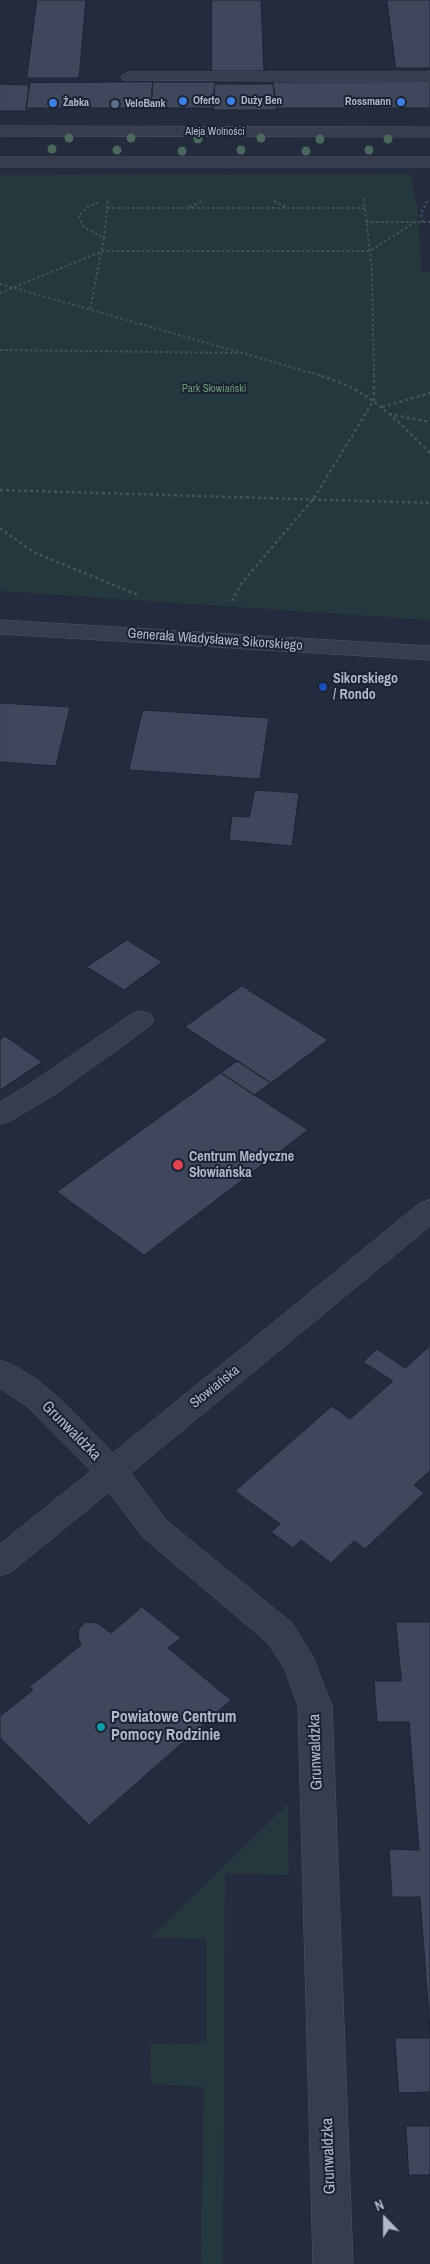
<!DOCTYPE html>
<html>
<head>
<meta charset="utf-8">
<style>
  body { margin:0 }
  #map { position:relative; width:430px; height:2264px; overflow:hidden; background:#232b3c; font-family:"Archivo Narrow",sans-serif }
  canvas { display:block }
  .north { position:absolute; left:360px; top:2194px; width:50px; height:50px; -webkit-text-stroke:4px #1c2231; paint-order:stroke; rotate:338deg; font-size:14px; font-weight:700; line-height:20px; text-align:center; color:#b2b8c8 }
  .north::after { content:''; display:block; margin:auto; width:18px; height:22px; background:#b2b8c8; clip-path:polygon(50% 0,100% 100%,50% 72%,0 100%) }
</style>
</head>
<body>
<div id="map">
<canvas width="430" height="2264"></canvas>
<div class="north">N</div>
</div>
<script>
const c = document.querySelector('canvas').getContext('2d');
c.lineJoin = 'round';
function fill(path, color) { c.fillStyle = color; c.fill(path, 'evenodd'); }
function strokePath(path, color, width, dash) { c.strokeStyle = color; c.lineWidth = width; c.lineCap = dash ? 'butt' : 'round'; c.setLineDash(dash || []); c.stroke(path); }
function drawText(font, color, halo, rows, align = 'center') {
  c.font = font + ' "Archivo Narrow",sans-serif'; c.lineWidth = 4; c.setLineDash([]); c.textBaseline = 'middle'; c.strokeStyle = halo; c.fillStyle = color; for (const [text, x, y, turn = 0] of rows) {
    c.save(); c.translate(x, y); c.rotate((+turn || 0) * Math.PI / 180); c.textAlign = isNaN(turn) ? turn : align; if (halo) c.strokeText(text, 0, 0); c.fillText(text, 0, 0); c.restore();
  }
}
const green = new Path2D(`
  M411,174l8,46 2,52h9v348l-430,-29v-416z
  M288,1804l1,71 -64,-2 -2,391h-22l3,-177 -53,-3 -1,-40 56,-1v-104l-55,-2z`);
const building = new Path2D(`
  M37,0h49l-7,78h-52z
  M212,0h49l3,71h-52z
  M387,0h43v68h-34z
  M153,82l-2,26h-125l4,-25z
  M153,82h62l-2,26h-62z
  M273,82h157v26h-153z
  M0,84l29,1 -3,26h-26z
  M215,84h58l4,26h-64z
  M0,703l70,4 -14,59 -56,-4z
  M143,710l126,8 -9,61 -131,-9z
  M255,790l44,3 -7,53 -63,-6 3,-24 17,1z
  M127,940l35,22 -38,28 -37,-23z
  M242,986l86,54 -57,43 -86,-56z
  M5,1036l37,26 -42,28v-50z
  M238,1061l33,22 -17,12 -33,-22z
  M221,1073l87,57 -164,125 -87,-63z
  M430,1346v125l-16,14 10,8 -59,56 -11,-8 -23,22 -30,-23 -8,8 -22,-16 9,-8 -45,-33 97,-85 18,13 43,-38 -30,-19 14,-13 28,19z
  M142,1607l39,31 -13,10 63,52 -142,125 -89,-87v-22l33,-26 -4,-3 52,-42 -3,-8 1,-9 7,-6 11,1 14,10z
  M396,1622h34v409l-10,-134h-28l-3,-48 30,1 -10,-128h-32l-3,-41h27z
  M395,2038h35v54l-31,1z
  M406,2126h24v49h-21z`);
const pathFar1 = new Path2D(`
  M364,199l8,72 2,106
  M274,201l12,6
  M190,207l12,-6
  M107,208h258
  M366,222h47
  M423,222l-2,-8 7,-15
  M104,238l4,-39
  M0,284l326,93
  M0,293l103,-42h267l45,-29h15
  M90,309l14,-71 -20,-11 -6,-11 11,-10 11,-4
  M0,350l239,3`);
const path = new Path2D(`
  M321,376c49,14 74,43 109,77
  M382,407l48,-14
  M389,414l41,8
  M0,490l430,13
  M0,528l33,24 105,43
  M232,601l9,-17 73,-86 60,-98v-24`);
const service = new Path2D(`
  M129,72h301v10l-307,-2 -2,-3z
  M141,1011l9,3 4,6 -4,6 -96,69 -44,26 -10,3v-22l34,-21 98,-67z`);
const minor = new Path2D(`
  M430,1200v26l-299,247 35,47 126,103 21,34 19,49 21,558h-40l-15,-558 -13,-37 -17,-26 -124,-105 -35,-46 -98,80 -11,4v-32l91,-73 -63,-64 -28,-19v-28c43,14 81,62 113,93l307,-250z`);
const tertiary = new Path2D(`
  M0,126l430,1v10l-430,-1z
  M0,157h430v10h-430z
  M0,620l430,26v14l-430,-26z`);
const trees = [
  [69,138],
  [131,138],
  [261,138],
  [198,139],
  [320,139],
  [388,139],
  [52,149],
  [117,150],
  [241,150],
  [369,150],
  [182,151],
  [306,151]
];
const markers = [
  [183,101,5,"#3f7fe0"],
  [231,101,5,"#3f7fe0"],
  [401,102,5,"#3f7fe0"],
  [53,103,5,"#3f7fe0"],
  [115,104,5,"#5c6f8a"],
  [323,687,5,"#1a4fb4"],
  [178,1165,6,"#e0444e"],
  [101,1727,5,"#0f9aa8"]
];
const farPoinames = [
  ["Oferto",193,101],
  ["Duży Ben",241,101],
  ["Rossmann",391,102,"right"],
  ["Żabka",63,103],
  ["VeloBank",125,104]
];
const farStreetnames = [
  ["Aleja Wolności",215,132]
];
const farParknames = [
  ["Park Słowiański",214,389]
];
const streetNames = [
  ["Generała Władysława Sikorskiego",215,640,4],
  ["Słowiańska",215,1387,-39]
];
const poiNames = [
  ["Sikorskiego",333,679],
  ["/ Rondo",333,695],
  ["Centrum Medyczne",189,1157],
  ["Słowiańska",189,1173]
];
const nearStreetnames = [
  ["Grunwaldzka",71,1431,45],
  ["Grunwaldzka",316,1752,-92],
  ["Grunwaldzka",329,2156,-92]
];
const nearPoinames = [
  ["Powiatowe Centrum",111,1718],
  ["Pomocy Rodzinie",111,1736]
];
fill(green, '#25383d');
fill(building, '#3f475c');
strokePath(building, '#1e2433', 1);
strokePath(service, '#525867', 1);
strokePath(minor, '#525867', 1);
strokePath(tertiary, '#525867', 1);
strokePath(pathFar1, '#42555b', 2, [2.5, 2.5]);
strokePath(path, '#42555b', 2.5, [3, 3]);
fill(service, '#373d4d');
fill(minor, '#373d4d');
fill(tertiary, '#373d4d');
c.fillStyle = '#4a685e';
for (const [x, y] of trees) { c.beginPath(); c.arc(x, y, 4.5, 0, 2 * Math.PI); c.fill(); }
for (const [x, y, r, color] of markers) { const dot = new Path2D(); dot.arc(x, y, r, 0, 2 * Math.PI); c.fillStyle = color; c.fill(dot); strokePath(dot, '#1c2231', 2); }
drawText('bold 11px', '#b2b8c8', '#1c2231', farPoinames, 'left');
drawText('11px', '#b2b8c8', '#1c2231', farStreetnames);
drawText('11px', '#699979', '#1c2231', farParknames);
drawText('14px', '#b2b8c8', '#1c2231', streetNames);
drawText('bold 14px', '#b2b8c8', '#1c2231', poiNames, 'left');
drawText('16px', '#b2b8c8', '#1c2231', nearStreetnames);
drawText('bold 16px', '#b2b8c8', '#1c2231', nearPoinames, 'left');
</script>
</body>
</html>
